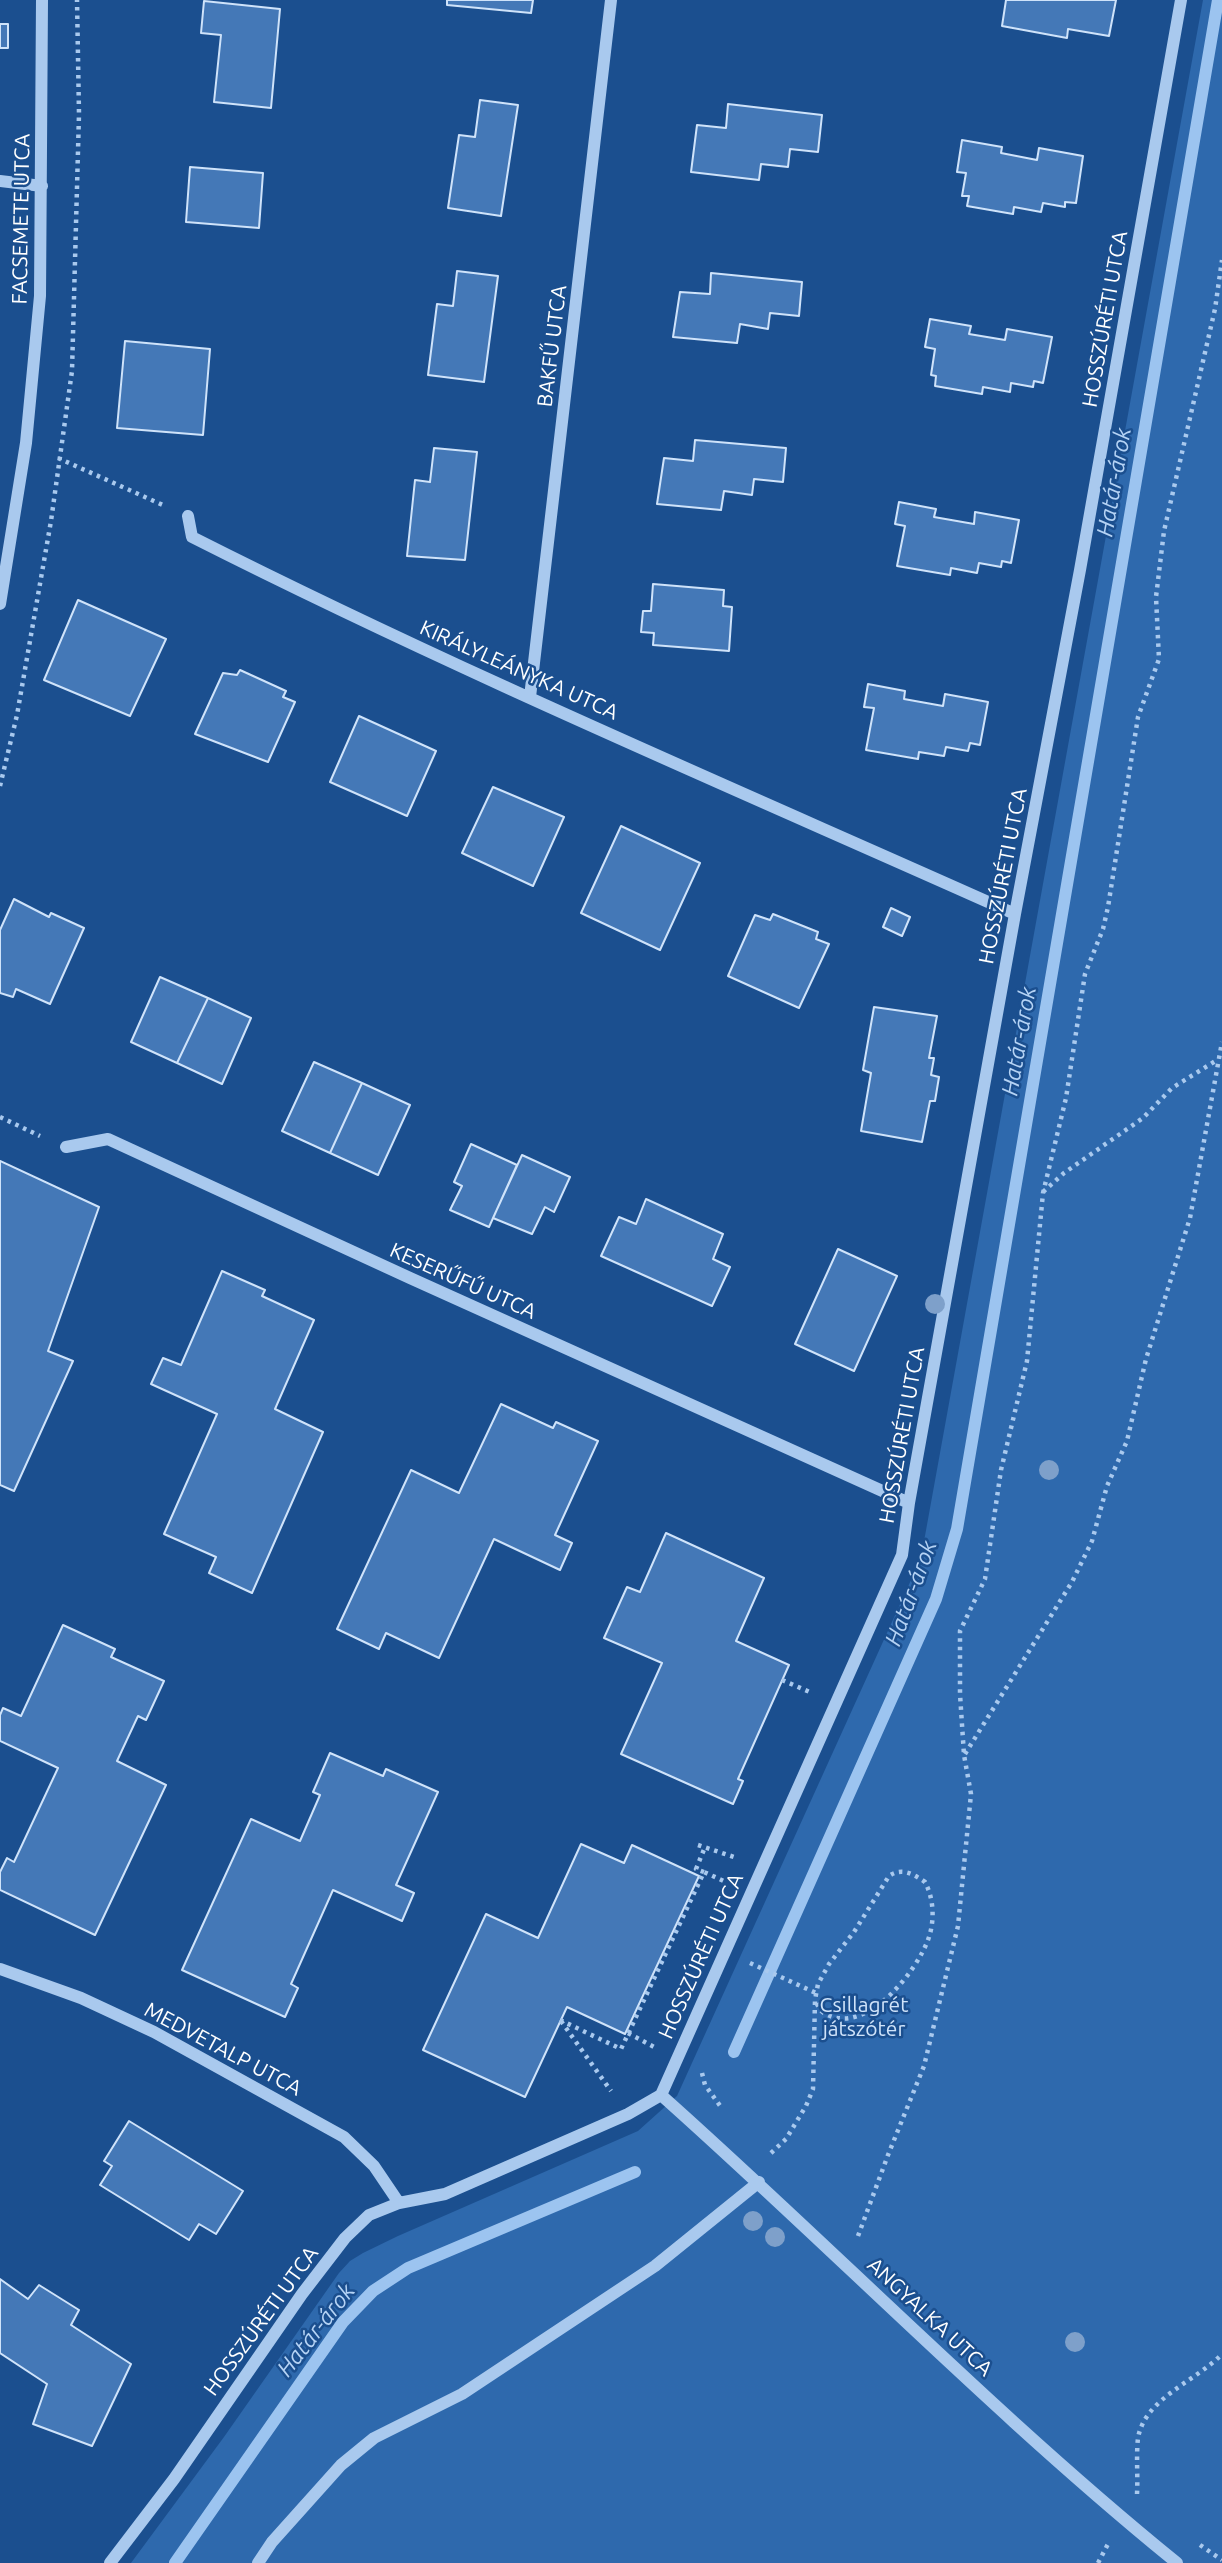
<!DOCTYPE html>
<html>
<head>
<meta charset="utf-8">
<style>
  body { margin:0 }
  canvas { display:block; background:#1b4f8f }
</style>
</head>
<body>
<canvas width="1222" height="2563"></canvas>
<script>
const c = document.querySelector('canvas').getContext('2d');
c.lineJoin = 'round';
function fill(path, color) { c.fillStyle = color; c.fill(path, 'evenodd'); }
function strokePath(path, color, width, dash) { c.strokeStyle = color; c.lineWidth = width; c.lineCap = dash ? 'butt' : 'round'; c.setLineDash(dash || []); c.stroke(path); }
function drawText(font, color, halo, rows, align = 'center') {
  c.font = font + ' Ubuntu,sans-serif'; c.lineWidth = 5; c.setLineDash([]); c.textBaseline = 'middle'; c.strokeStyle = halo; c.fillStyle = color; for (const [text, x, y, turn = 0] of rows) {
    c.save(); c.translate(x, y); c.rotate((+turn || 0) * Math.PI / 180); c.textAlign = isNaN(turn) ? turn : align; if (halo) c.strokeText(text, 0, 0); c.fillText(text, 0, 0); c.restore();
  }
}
const green = new Path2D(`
  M1203,0h19v2563h-1091l93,-126 115,-164 11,-12 13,-8 35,-17 240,-105 39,-35 244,-538z`);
const stream = new Path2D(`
  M734,2052l202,-453 21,-70 261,-1529
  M175,2563l168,-241 30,-31 35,-23 227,-96`);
const building = new Path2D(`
  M447,0h86l-2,13 -84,-8z
  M1006,0h110l-7,36 -41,-7 -1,9 -65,-12z
  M204,1l76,8 -9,99 -57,-6 7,-67 -20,-2z
  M0,24h8v24h-8z
  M480,100l38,5 -17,111 -53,-8 11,-73 16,2z
  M728,104l94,11 -4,37 -28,-3 -2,18 -27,-3 -2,16 -68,-8 6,-47 29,3z
  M962,140l40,7 -1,6 36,7 2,-12 44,8 -7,47 -11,-1v5l-22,-4 -2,9 -27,-5 -1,7 -46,-8 2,-10h-7l4,-23 -9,-1z
  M190,167l73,6 -4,55 -73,-6z
  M457,271l41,5 -14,106 -56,-7 9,-71 16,2z
  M711,273l91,9 -3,34 -29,-3 -2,16 -28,-5 -3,19 -64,-6 7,-45 30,2z
  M930,319l41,7 -2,8 36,6 2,-11 45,8 -9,46 -9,-2 -1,6 -22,-4 -1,9 -27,-5 -1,7 -47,-8 1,-10 -5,-1 4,-26 -10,-2z
  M125,341l85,8 -7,86 -86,-7z
  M695,440l91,8 -3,34 -29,-3 -2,16 -28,-4 -3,19 -64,-6 7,-46 29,3z
  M434,448l43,4 -12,108 -58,-4 8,-76 15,2z
  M899,502l37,7 -2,8 40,7 1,-12 44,8 -8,43 -9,-2 -1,6 -22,-4 -2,10 -26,-5 -1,7 -53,-9 8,-40 -10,-2z
  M653,584l71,6 -1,16 9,1 -3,44 -76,-6 1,-12 -13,-1 2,-21h8z
  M78,600l88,39 -36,77 -86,-36z
  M240,670l46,21 -3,6 12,5 -27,60 -73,-28 28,-61 14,2z
  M868,684l37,7 -1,8 39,7 2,-12 43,8 -8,43 -10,-2 -2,8 -22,-4 -2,9 -25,-4 -1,7 -52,-9 8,-42 -10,-1z
  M359,716l77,35 -29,65 -77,-34z
  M493,787l71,30 -31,69 -71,-33z
  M621,826l79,37 -40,87 -79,-37z
  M14,899l35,18 2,-4 33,15 -34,76 -34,-15 -3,8 -13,-4v-63z
  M891,908l19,9 -8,19 -19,-9z
  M773,914l45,18 -2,7 13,5 -30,64 -71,-32 27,-61 15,5z
  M160,977l48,21 -31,65 -46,-21z
  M208,998l43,20 -29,66 -45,-21z
  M874,1007l63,9 -8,42h5l-3,17 8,2 -4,24h-5l-8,41 -61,-11 10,-58 -8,-3z
  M314,1062l48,21 -32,70 -48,-22z
  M362,1083l48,22 -32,70 -48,-22z
  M471,1144l46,21 -28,62 -39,-17 12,-24 -8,-4z
  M522,1155l48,22 -16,35 -9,-5 -13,27 -39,-16z
  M0,1161l99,46 -51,144 25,10 -59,130 -14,-6z
  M646,1199l77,35 -10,25 17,8 -18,39 -111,-50 18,-39 17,7z
  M838,1249l59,27 -43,95 -59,-27z
  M222,1271l43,19 -3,6 52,24 -39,89 48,23 -71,161 -43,-20 7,-16 -52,-23 53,-120 -66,-30 12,-26 18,7z
  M501,1404l52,24 3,-6 42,19 -43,94 17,8 -12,27 -66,-31 -55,119 -53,-25 -7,16 -42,-20 74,-159 48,23z
  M666,1533l98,45 -28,63 53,24 -51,114 5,2 -10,23 -112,-50 41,-91 -58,-25 23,-51 13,5z
  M63,1625l52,24 -4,8 53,24 -18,39 -8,-4 -21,45 49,24 -71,150 -95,-45v-18l7,-14 7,4 44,-94 -58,-27v-26l3,-7 18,8z
  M330,1753l53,23 3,-7 52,23 -42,93 18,8 -12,28 -69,-31 -42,94 7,4 -13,29 -103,-47 69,-151 49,22 20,-46 -7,-3z
  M581,1844l43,19 8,-18 67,31 -74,158 -58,-27 -42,90 -102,-47 63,-136 52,24z
  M129,2121l114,70 -27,43 -17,-10 -10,16 -89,-55 12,-19 -8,-5z
  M0,2279l28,20 11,-14 40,25 -8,15 60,39 -39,82 -59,-22 14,-40 -47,-31z`);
const path = new Path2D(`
  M58,458l107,48
  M0,786l17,-71 34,-194 21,-150 7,-257 -2,-114
  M0,1117l40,19
  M1043,1192l21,-19 79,-55 29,-30 45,-28
  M782,1680l30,13
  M965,1754l107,-172 20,-41 15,-55 20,-45 19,-82 44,-141 32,-176
  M698,1845l39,13
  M704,1872l-8,-3 9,-22
  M750,1963l66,30
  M560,2020l61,29 83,-177 22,10
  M561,2021l50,70
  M628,2033l26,14
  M702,2073l3,12 16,22
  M771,2153l15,-14 20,-33 7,-17 2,-89 3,-16 11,-20 25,-32 35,-56c13,-9 24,-2 36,6 9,17 10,39 3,58 -12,32 -63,98 -104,73 -4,-2 -7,-9 -9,-13
  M858,2236l30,-81 36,-89 34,-140 13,-132 -7,-39 -4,-61v-63l25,-52 16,-109 26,-109 16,-168 23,-95 19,-124 18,-45 5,-22 30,-190 21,-58 -3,-62 8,-66 51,-222 7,-49
  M1137,2494c1,-18 -1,-38 1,-56 7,-40 57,-56 84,-84
  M1200,2545l22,15
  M1098,2563l11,-21`);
const minor = new Path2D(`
  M0,181l42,5
  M188,516l4,21c269,136 548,254 823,377
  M0,604l26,-161 14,-147 2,-296
  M530,697l81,-697
  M66,1147l42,-8 302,139 499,225
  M0,1969l81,29 73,34 190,105 30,29 25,37
  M661,2095c173,154 336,322 516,468
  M110,2563l64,-84 128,-185 43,-56 24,-23 30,-12 46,-9 183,-80 33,-19 241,-540 7,-52 106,-589 65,-344 101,-570
  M258,2563l14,-21 69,-77 33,-27 88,-44 193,-128 104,-84`);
const trees = [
  [935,1304],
  [1049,1470],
  [753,2221],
  [775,2237],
  [1075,2342]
];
const streetNames = [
  ["FACSEMETE UTCA",21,219,-89],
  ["HOSSZÚRÉTI UTCA",1105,319,-80],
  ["BAKFŰ UTCA",552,346,-83],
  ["KIRÁLYLEÁNYKA UTCA",519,670,24],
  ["HOSSZÚRÉTI UTCA",1003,876,-79],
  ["KESERŰFŰ UTCA",463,1281,24],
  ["HOSSZÚRÉTI UTCA",902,1435,-80],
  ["HOSSZÚRÉTI UTCA",701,1956,-66],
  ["MEDVETALP UTCA",223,2049,28],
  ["ANGYALKA UTCA",930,2317,43],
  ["HOSSZÚRÉTI UTCA",261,2321,-54]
];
const parkNames = [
  ["Csillagrét",864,2005],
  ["játszótér",864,2029]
];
const waterNames = [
  ["Határ-árok",1114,482,-80],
  ["Határ-árok",1019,1041,-80],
  ["Határ-árok",911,1593,-70],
  ["Határ-árok",316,2330,-52]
];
fill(green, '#2e69ad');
strokePath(stream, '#9cc4f0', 12);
fill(building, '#4478b7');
strokePath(building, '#cfe3fa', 2);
strokePath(path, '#a9c9ee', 4.5, [3.5, 5]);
strokePath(minor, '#a9c9ee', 12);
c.fillStyle = '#7ea0ca';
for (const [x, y] of trees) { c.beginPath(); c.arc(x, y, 10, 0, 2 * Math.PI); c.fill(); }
drawText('21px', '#fff', '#1b4f8f', streetNames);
drawText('21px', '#cfe3fa', '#1b4f8f', parkNames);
drawText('italic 23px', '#b5d3f5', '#1b4f8f', waterNames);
</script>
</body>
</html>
